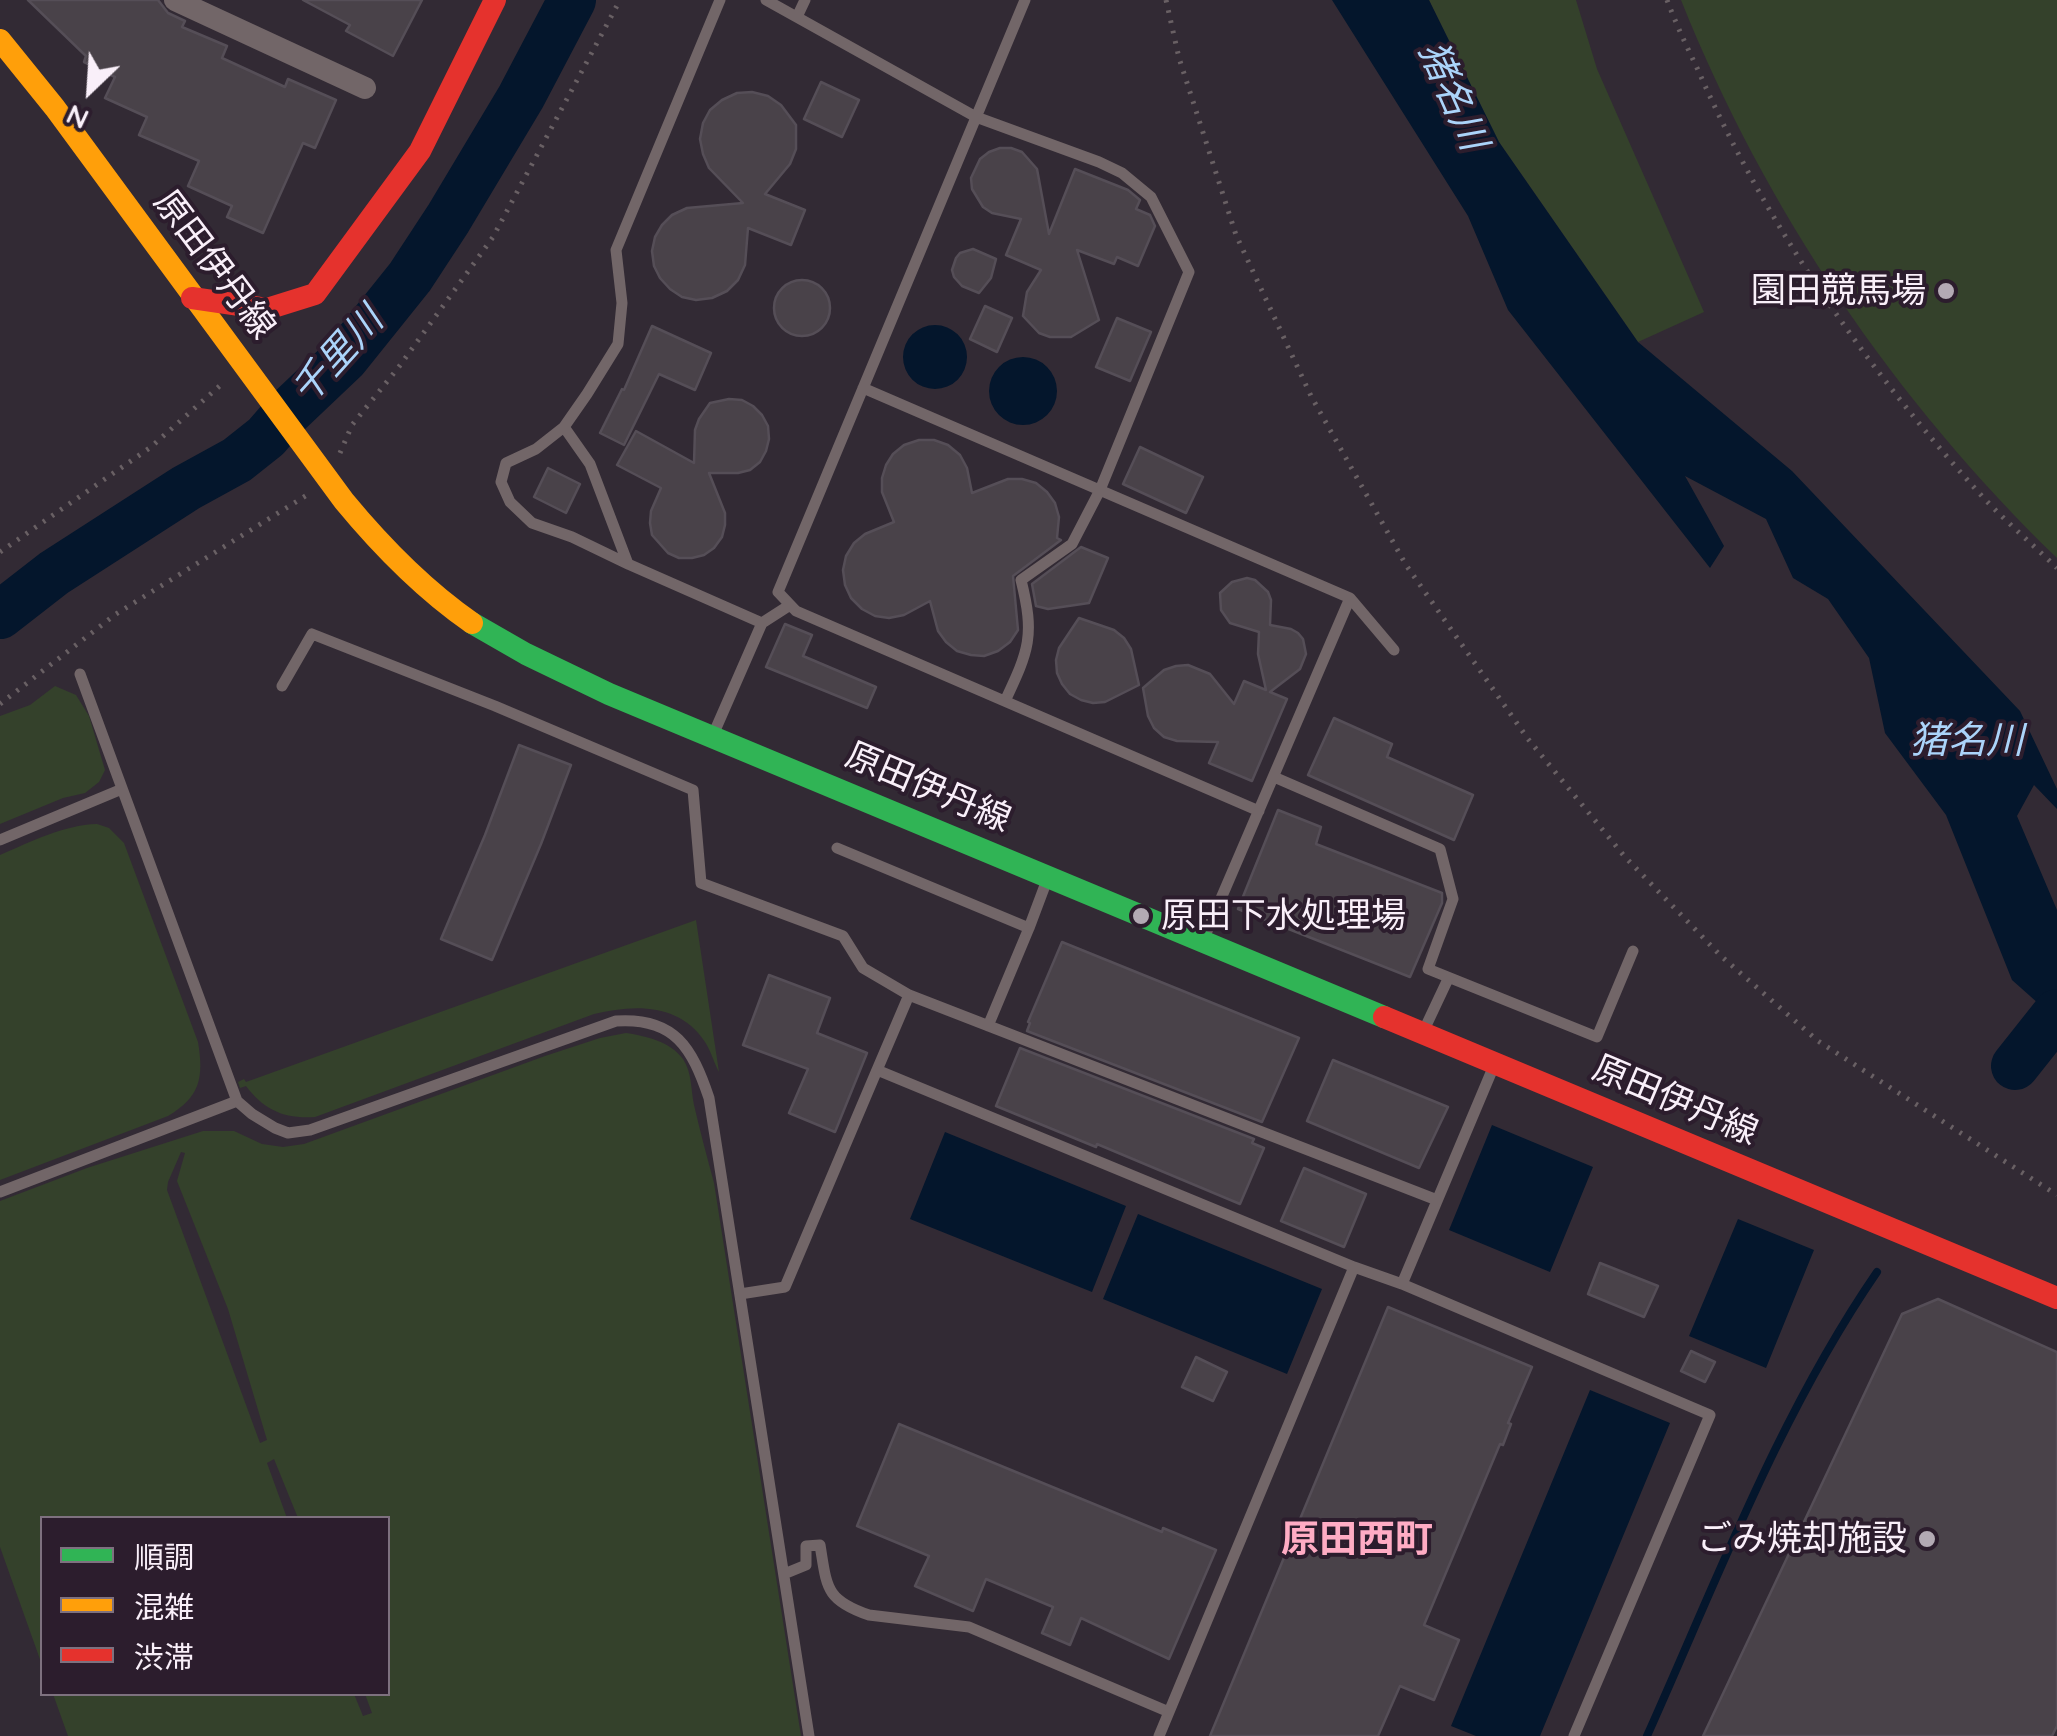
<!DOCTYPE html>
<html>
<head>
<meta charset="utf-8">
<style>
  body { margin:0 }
  #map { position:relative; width:2057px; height:1736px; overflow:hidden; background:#322a34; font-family:Quicksand,"Noto Sans JP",sans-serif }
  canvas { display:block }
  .legend { position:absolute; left:40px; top:1516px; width:350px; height:180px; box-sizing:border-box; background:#2c1d2d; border:2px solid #7e717f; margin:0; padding:12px 18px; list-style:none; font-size:30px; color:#f9eff9 }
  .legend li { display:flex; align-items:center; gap:20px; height:50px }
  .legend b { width:50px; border:2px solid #7e717f }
  .north { position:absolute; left:40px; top:40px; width:100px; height:100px; -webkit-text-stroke:8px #2c1d2d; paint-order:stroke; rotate:205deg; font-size:28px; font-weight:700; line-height:40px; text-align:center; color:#f9eff9 }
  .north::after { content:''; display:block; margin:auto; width:35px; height:45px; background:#f9eff9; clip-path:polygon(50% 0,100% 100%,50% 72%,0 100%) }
</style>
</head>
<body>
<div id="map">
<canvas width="2057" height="1736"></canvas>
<ul class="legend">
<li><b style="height:12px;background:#30b455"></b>順調</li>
<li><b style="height:12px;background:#ff9f0a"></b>混雑</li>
<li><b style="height:12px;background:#e5322d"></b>渋滞</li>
</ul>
<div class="north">N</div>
</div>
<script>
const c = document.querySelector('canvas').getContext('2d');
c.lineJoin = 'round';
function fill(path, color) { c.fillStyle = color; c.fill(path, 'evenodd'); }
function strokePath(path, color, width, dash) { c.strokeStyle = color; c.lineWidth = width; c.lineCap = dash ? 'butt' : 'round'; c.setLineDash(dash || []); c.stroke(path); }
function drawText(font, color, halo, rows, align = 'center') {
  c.font = font + ' Quicksand,"Noto Sans JP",sans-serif'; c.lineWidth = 8; c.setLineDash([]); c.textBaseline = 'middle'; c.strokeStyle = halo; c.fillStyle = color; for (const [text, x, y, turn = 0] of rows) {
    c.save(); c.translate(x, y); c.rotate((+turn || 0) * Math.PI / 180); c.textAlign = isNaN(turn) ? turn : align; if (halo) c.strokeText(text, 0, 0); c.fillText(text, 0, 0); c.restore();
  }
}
const green = new Path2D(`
  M1429,0h147l21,69 107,243 -66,30 -139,-200z
  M1681,0h376v558c-162,-157 -292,-348 -376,-558z
  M55,686l21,9 13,21 16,54 -6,12 -14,11 -22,5 -63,26v-108l30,-11z
  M97,824l12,4 15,15 74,199c6,36 2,55 -30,74l-168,64v-325c30,-13 64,-30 97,-31z
  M696,920l23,152c-5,-9 -8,-21 -14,-30 -25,-39 -71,-38 -111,-28l-279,103c-31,2 -51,-7 -69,-31l-6,2 -2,-6 6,-3 2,3z
  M626,1033c20,3 45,9 57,26 9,13 8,32 11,46 6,26 13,52 20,78l87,553h-733l-15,-42h301l9,22 9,-3 -7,-19h23v-176h-90l-24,-59 -7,4 20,55h-245v147l-42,-118v-346l87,-33 116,-37h31l28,13 21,3 21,-3 241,-88 55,-18zM181,1152l4,1 -8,28 51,128 39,131 -7,3 -93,-253 1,-8z`);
const water = new Path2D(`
  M1332,0h97l70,142 139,200 154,129 228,240 37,78v20l-23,-24 -17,31 40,94v110l-45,-40 -66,-165 -61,-82 -16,-75 -41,-59 -35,-21 -27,-59 -81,-43 39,70 -14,22 -202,-258 -40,-94z
  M903 357a32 32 0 1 1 64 0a32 32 0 1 1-64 0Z
  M989 391a34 34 0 1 1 68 0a34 34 0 1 1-68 0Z
  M1492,1125l101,42 -43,105 -101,-42z
  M945,1132l181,74 -34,86 -182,-73z
  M1138,1214l184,75 -35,85 -184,-75z
  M1738,1219l76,31 -48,118 -77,-32z
  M1590,1390l80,33 -130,313h-64l-25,-10z`);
const stream = new Path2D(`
  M1647,1736c70,-156 133,-323 230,-464`);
const river = new Path2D(`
  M0,615l54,-42 132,-85 51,-28 29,-23 20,-23 59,-56 65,-81 38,-58 73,-122 51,-97
  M2015,1066l42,-53`);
const building = new Path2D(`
  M28,0h130l10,13 17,8 -3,6 45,19 -5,12 63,29 3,-8 48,21 -21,48 -12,-5 -40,90 -36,-16 5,-11 -44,-20 11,-25 -60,-26 8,-18 -42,-19 10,-21 -31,-15 2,-6z
  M303,0h119l-29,56 -47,-25 4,-6z
  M821,82l38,18 -17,37 -38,-18z
  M752,92l16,4 13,9 15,20v24l-6,15 -25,30 40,16 -14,35 -43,-17 -3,37 -7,15 -11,11 -15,7 -16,2 -14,-3 -12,-8 -10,-11 -6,-12 -2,-15 3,-14 7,-12 10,-10 15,-7 56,-5 -34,-35 -6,-14 -3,-15 3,-16 7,-13 12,-10 15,-7z
  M1000,148h11l11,4 15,17 12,65 26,-65 53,21 12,10 -4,9 14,6 5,11 -17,40 -21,-9 -3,7 -37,-14 22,70 -28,17h-21l-11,-4 -16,-17 4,-24 14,-22 -35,-15 15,-36 -29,-6 -9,-6 -11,-18 -1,-11 9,-19 9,-7z
  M973,249l23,10 -5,19 -12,15 -17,-7 -8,-9 -2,-7 4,-12 4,-5z
  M774 308a28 28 0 1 1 56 0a28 28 0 1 1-56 0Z
  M985,306l27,12 -15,34 -27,-13z
  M1117,318l34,14 -21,49 -34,-14z
  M652,326l59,27 -16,37 -36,-16 -35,71 -24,-12 22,-44 2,1z
  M729,399l13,1 11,6 9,9 6,11 1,13 -3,12 -6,11 -10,8 -12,3h-29l16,40v12l-3,12 -8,11 -10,7 -12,3h-13l-11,-5 -16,-18 -2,-12 1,-12 10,-23 -44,-23 19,-34 58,32 1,-33 4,-11 11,-16z
  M919,440h15l14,5 12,10 7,13 5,25 36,-14h14l14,4 11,9 8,11 4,14 -2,21 4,2 -48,36 5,54 -8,12 -12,9 -14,5 -13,-1 -14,-4 -11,-9 -8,-11 -8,-30 -26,14 -15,3 -14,-2 -13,-7 -11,-11 -6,-13 -2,-15 3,-14 8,-13 11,-9 29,-12 -12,-30v-14l4,-13 7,-11 11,-9z
  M1140,447l63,30 -17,36 -63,-29z
  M548,468l32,16 -14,29 -32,-16z
  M1081,547l27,11 -19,45 -41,6 -12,-3 -4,-22z
  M1247,578l8,2 13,12 3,8 -1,25 21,4 7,4 5,6 3,15 -6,15 -30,23 17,7 -35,82 -43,-18 9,-21 -41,-1 -13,-4 -10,-9 -6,-12 -5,-28 21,-18 12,-4 12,-1 22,9 24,30 10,-23 22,9 -8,-36 1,-22 -29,-9 -9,-13 -1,-17 12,-11z
  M1079,618l35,12 10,8 7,11 8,36 -34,17 -12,1 -12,-3 -11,-6 -8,-10 -5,-11 -1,-13 3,-12z
  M785,624l27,11 -9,21 73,31 -9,21 -101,-41z
  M1334,718l58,26 -5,13 86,38 -19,45 -146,-65z
  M519,745l52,20 -30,79 -49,116 -51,-21 44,-104z
  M1278,810l43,17 -5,17 126,49v10l-32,74 -172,-68z
  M1062,942l237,96 -37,84 -235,-91 3,-8 -2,-1z
  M769,975l61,23 -13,35 50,20 -32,79 -46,-19 19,-44 -65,-24z
  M1020,1048l234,91 -2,4 12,5 -24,56 -143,-60 -1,3 -100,-41z
  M1333,1060l115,47 -29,61 -112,-47z
  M1304,1168l62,26 -22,53 -63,-26z
  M1600,1263l58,23 -14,31 -56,-23z
  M1938,1299l119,53v374l-5,10h-349l199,-422z
  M1388,1307l144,60 -24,56 3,1 -8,21 -3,-1 -76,181 35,15 -25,60 -34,-14 -22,50h-168z
  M1691,1351l24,11 -10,20 -24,-11z
  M1196,1357l31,15 -14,29 -31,-14z
  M899,1424l263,108 1,-4 53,22 -47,109 -88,-41 -11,27 -28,-12 11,-26 -67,-28 -13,32 -58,-25 14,-30 -72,-30z`);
const path = new Path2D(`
  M1166,0l13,58 57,177 75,161 95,169 122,174 97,118 96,99 97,85 239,154
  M1667,0c9,24 20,47 31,70 68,155 168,298 282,424 24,26 51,49 77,74
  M340,453l12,-28 46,-57 95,-131 127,-237
  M0,552l151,-105 73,-65
  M0,704l116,-90 191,-119`);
const lane = new Path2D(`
  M766,0l210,117 123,45 23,11 29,24 38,75 -89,218 -28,54 -51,36c14,56 8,70 -16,121
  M1025,0l-247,592 18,19 463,200
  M797,17l8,-17
  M863,388l487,210 44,52
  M564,427l26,37 38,100 134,59
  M628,564l-56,-27 -40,-14 -22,-21 -9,-20 5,-19 30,-14 28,-22 23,-33 31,-50 4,-41 -6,-53 104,-250
  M80,674l157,427 15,13 23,14 13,5 22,-3 306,-109c59,-4 76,27 93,77l100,638
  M282,686l30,-52 183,72 198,84 8,93 142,53 20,32 46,27 528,205
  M713,735l49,-112 28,-18
  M1274,777l166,72 13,50 -25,70 169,68 36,-86
  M0,840l122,-51
  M837,848l192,80 -41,98
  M1029,928l18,-48
  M1204,938l146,-340
  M909,995l-32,75 477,197 48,17 308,131 -136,321
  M1424,1030l24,-51
  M0,1192l237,-91
  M1402,1284l91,-216
  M740,1294l45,-7 92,-217
  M784,1574l22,-9v-19l14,-1c7,42 5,55 49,70l100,12 200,85
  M1159,1736l195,-469`);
const street = new Path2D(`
  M175,0l190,88`);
const fast = new Path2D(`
  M472,623l54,31 83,40 775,323`);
const slow = new Path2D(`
  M0,40l55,68 289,393c38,46 79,88 128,122`);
const jam = new Path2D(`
  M192,298l75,11 48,-15 105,-143 75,-151
  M1384,1017l673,281`);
const markers = [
  [1946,291,10,"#b3aab4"],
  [1141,916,10,"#b3aab4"],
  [1927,1539,10,"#b3aab4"]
];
const streetNames = [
  ["原田伊丹線",214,265,53],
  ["原田伊丹線",928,788,23],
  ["原田伊丹線",1675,1101,23]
];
const poiNames = [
  ["園田競馬場",1926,291],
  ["原田下水処理場",1161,916,"left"],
  ["ごみ焼却施設",1907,1539]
];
const waterNames = [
  ["猪名川",1452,96,66],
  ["千里川",338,356,-48],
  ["猪名川",1967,742]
];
const neighbourhoodNames = [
  ["原田西町",1357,1541]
];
fill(green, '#34412b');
fill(water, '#04162c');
strokePath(stream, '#04162c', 8);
strokePath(river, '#04162c', 48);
fill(building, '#494249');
strokePath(building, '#554e57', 2.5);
strokePath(path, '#696064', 5, [2.5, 8]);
strokePath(lane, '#726668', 11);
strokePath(street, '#726668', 22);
strokePath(fast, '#30b455', 22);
strokePath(slow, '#ff9f0a', 22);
strokePath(jam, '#e5322d', 22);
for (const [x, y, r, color] of markers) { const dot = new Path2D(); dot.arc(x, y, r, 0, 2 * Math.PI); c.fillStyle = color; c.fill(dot); strokePath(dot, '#2c1d2d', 4); }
drawText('35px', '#f9eff9', '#2c1d2d', streetNames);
drawText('35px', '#f9eff9', '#2c1d2d', poiNames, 'right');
drawText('italic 38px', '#abd4fa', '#2c1d2d', waterNames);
drawText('bold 38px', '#ffacc4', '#2c1d2d', neighbourhoodNames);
</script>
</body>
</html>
